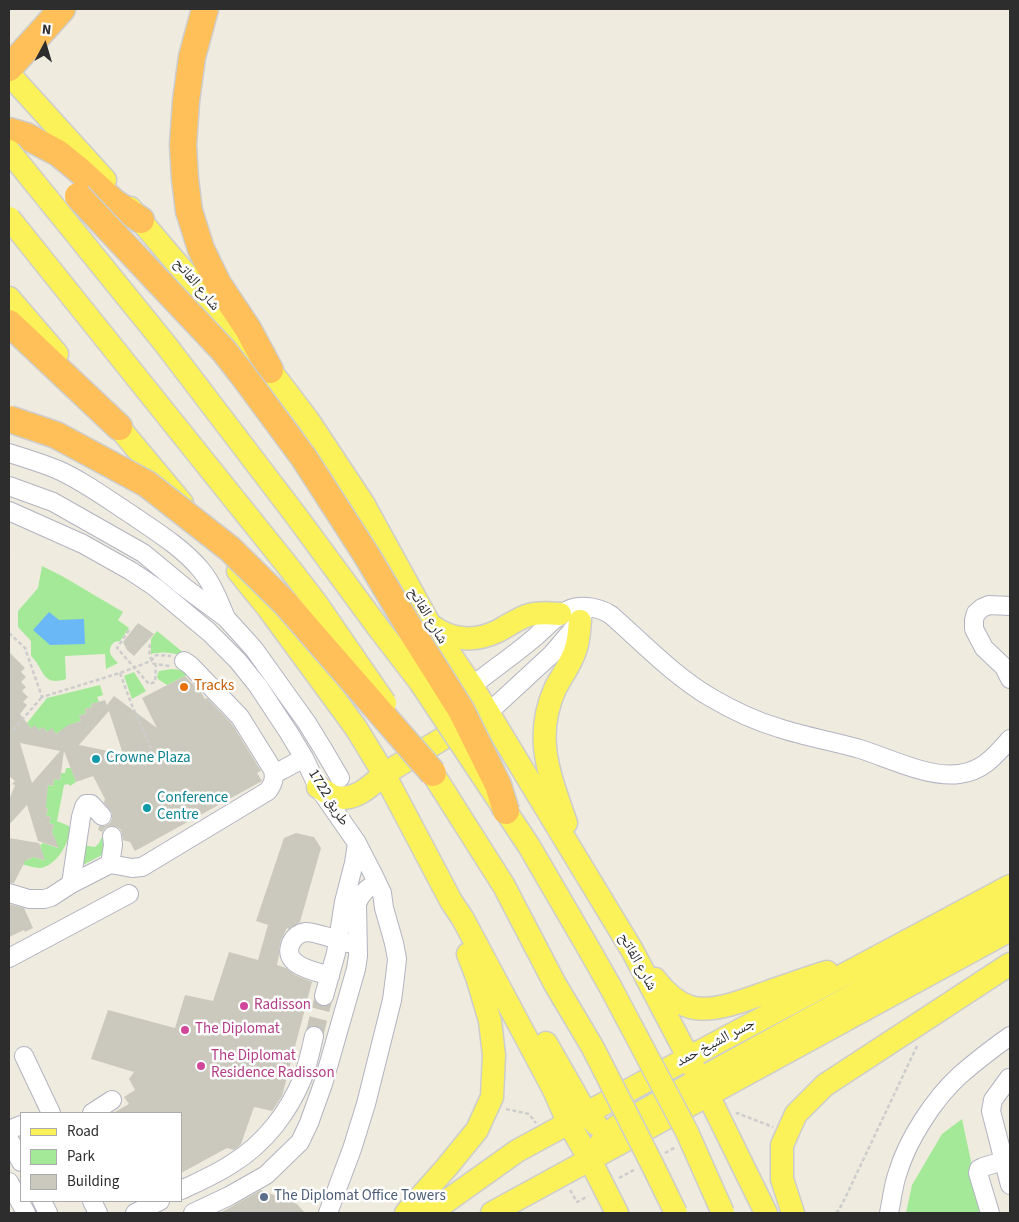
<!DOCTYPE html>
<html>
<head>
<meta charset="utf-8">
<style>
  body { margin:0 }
  #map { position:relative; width:1019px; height:1222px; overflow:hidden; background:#efebde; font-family:"Source Sans 3",sans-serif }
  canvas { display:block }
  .frame { position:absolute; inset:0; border:10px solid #2d2d2d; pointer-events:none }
  .legend { position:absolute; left:20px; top:1112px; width:162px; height:90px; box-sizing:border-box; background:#fff; border:1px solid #ababab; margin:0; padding:6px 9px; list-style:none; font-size:15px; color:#2d2d2d }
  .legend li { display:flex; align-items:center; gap:10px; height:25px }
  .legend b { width:25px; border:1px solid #ababab }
  .north { position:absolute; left:20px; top:20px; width:50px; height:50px; -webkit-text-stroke:4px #fff; paint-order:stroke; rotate:6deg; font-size:14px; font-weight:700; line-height:20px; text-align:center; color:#2d2d2d }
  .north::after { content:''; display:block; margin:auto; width:18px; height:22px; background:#2d2d2d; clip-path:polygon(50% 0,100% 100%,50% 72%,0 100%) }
</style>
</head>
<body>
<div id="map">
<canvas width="1019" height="1222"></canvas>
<div class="frame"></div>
<ul class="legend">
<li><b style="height:6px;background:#faf258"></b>Road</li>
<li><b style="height:14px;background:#a4e998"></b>Park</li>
<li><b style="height:14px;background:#cbc9bd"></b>Building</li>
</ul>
<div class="north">N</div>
</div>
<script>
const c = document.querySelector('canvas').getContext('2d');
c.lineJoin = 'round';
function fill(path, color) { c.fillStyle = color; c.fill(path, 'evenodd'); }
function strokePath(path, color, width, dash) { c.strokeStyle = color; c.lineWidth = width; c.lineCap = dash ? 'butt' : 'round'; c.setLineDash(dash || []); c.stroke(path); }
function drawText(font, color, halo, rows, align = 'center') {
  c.font = font + ' "Source Sans 3","Noto Naskh Arabic",sans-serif'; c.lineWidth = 5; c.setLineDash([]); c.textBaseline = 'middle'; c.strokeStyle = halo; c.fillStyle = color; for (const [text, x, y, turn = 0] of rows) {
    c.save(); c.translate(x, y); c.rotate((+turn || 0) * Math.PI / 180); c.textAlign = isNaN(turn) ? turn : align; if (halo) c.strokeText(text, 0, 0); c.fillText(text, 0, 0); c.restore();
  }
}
const green = new Path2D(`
  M42,566l20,10 61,36 -5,8 11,8 -9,13 -6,1c-8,9 -3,14 4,21l-12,6 -1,-15 -40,2 1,23c-25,8 -21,-10 -35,-23v-15l-13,-14v-16l20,-23z
  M157,631l38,31c-15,-8 -27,-12 -44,-8v-15z
  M172,669l11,1 8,3 -24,12 -9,-6 -1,-3 2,-5z
  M134,672l12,19 -14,8 -8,-23z
  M100,685l3,10 -6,2 2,5 -8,2 1,3 -7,2 1,4 -7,3 2,5 -7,2 1,4 -15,4 -4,3 -4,-5 -5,3 -4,-5 -4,3 -8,-2 -4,-5 20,-25z
  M66,768h5l5,14 -6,4 -2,-2 -4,1 -7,36 12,5c3,15 -14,42 -30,42 -8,-1 -17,-4 -24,-6l10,-7 3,5 5,-3 11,3 -4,-15 3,-2 15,5 -6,-16 2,-7 -5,-2 2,-6 -5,-1 2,-7 -4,-2 4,-22 5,1 1,-7 6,1 1,-7h4z
  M103,835l1,5v13l-2,2 -21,11 4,-23 3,3 7,1 4,-4z
  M962,1119l20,94h-76l6,-28 30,-51z`);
const water = new Path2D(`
  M49,612l10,8 25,-1 1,25 -35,1 -17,-15z`);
const building = new Path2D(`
  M138,623l16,11 -20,22 -7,-6 -4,-8z
  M9,652l16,16 -4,4 5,5 -5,5 5,5 -4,4 6,6 -5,5 4,3 -7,9 11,14 4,-3 4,5 4,-3 4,5 5,-4 4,6 12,-9 13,-4 -2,-5 7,-3 -1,-4 7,-2 -1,-3 14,-4 4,11 -30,34 44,9 -16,-49 7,-9 43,32 -15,-30 43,-22 16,16 4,7 2,-1 25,26 29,47 -4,2 5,8 -127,70 -5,-9 -7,-2 -2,-10 -4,-3 -7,-1 -5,2 -3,4 -4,-2 1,-4h6l5,-3 2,-4v-6l-8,-10 1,-4 -12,-23 -17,6 -12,-31 -4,29 -6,-1 -1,7 -5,-1 -2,23 2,1 -2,7 5,1 -2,6 5,2 -2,7 7,16 -21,-7 -11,-36 -18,20v-25l6,-15 -3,-1 3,-3 -6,-5zM20,743l40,8 -28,32z
  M296,833l18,4 7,11 -21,74 -11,7 -2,-1 -6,12 -2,8v7l-2,10 9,3 9,7 17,7 -30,114 -10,15 -18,-4 -13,37 -3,3 -4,3 -7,-2 -46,25v-60h-68l16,-9 -5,-7 11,-7 -6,-11 5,-7 -43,-13 17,-49 67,18 10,-33 28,6 16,-49 29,8 10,-35 -12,-4 28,-83z
  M9,838l30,5 6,17 -12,-3 -8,4 -11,22h-5z
  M9,904l15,4 9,20 -8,4 -1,-2 -15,7z
  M261,1190l36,14 8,9h-85z`);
const minorTunnel = new Path2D(`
  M314,1036l10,-40`);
const path = new Path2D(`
  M9,557v-2
  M129,630l-12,18 32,36 6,-2 1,-17
  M9,633l16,15 17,49 78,-24 31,-12 4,-5 2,-1 14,1
  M150,644c-1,8 -1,14 4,20l16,2
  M120,673l11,30 23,52
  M13,730l29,-33
  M506,1109l23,5 7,9
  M736,1114l1,-1 36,14
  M665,1153l11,-6
  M619,1178l17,-9
  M570,1190l7,12 11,-6
  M836,1213l3,-3 9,-18 69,-146`);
const minor = new Path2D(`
  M9,453c16,5 32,10 47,16 28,12 54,32 79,48 22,15 49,32 66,53 11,13 18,31 25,48
  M9,486l44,16 90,51 41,34 42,31 28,31 53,74 16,26 17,29
  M9,511l74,33 48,27 24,16 54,45 29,29 20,25 31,47 15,25 14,29 39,56 17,33 8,17 2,15 10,35 3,16 -2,18 -3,23 -26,104 -14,45 -24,64
  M1010,606l-21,-1 -7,3 -6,5 -2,7v9l10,19 20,19 6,12
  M472,686c20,-16 42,-31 62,-48 12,-10 22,-23 36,-29 12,-5 31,-1 41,6 33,29 62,60 99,82 22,13 45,24 69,31 27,9 54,13 81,21 29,9 68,29 99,25 24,-3 36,-18 51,-35
  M488,713l64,-59 28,-33 2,-4
  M274,774l8,-4 22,-12
  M110,864l3,-19 -1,-9
  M71,884l10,-67 3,-10 2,-3h5l11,12
  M9,893l20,6h15l7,-2 20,-13 39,-20 22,4 10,-1 126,-76c5,-7 7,-12 5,-21l-33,-53 -50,-52 -6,-4
  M9,958l120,-64
  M330,976c-15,-5 -49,-10 -39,-33 3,-6 8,-10 15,-11 10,0 31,8 41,11
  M324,996l12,-43 8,-51 10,-39 3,-20
  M24,1056l27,57
  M1010,1078h-1l-16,22 -2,11 19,74
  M92,1113l20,-13
  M9,1130l12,-5
  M9,1139l12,23
  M9,1182l17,31
  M181,1190c17,-8 36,-16 52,-27 31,-19 56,-51 70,-86 5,-13 8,-27 11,-41
  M42,1201l6,12
  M92,1201l6,12
  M135,1213l25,-12
  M193,1213l36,-17 37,-21 34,-33 9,-19 14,-39 33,-115 2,-13 -1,-52c4,-11 10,-16 20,-21
  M889,1213c3,-13 4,-28 9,-41 10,-33 36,-73 61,-96 16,-14 34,-28 51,-40
  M990,1213l-12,-40 1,-4 4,-2 27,-8`);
const major = new Path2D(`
  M9,74l96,106
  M130,208l106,125 34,37 38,50 55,83 67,122 42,61 160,264 76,145 58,118
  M9,298l48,56
  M107,413l75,90
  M238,571l30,37 88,120 28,46 67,127 12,18 91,171 14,32 22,38 27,53
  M432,626c20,15 44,16 66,5 10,-5 20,-13 31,-16 10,-3 21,-2 31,-1
  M318,787c4,2 9,6 13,8 20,10 39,-8 53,-21l68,-41 15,-14
  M566,823c-16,-47 -33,-85 -11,-134 7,-14 17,-26 21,-41 3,-9 3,-18 4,-27
  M655,979c10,13 20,23 35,28 23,7 57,-8 78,-15 20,-7 39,-14 59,-20
  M546,1043l40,70 10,11
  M596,1150l8,-12 13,-12 83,-47 310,-170
  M406,1213l40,-45 31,-38 15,-33 2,-42 -4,-34 -13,-44 -9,-23
  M430,1213l87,-62 171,-93 322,-172
  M492,1213l518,-283
  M793,1213l-11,-34v-34l14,-31 29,-29 185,-121`);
const highway = new Path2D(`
  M205,9l-13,48 -6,44 -3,44 2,34 4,32 12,38 17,35 30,45 22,41
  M9,68l53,-59
  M9,131l17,5 32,17 21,17 35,32 27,18
  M9,323l110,104`);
const majorBridge = new Path2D(`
  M9,151l157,194 131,172 83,113 40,52 109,164 57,98 25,44 76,144 36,81
  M9,218l282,352 26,34 68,99
  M423,758l81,128 51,98 38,64 59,116 24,49`);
const highwayBridge = new Path2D(`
  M78,196l146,155 18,23 62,84 63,98 45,76 49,78 37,75 8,26
  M9,419l47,16 91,49 83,65 56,55 147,169`);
const markers = [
  [184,687,5,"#e8710a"],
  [96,759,5,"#0f9aa8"],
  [147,808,5,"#0f9aa8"],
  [244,1006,5,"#d1479c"],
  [185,1030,5,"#d1479c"],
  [201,1066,5,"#d1479c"],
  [264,1197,5,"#5c6f8a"]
];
const streetNames = [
  ["شارع الفاتح",196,285,50],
  ["شارع الفاتح",427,616,59],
  ["طريق 1722",328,798,58],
  ["شارع الفاتح",637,962,61],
  ["جسر الشيخ حمد",716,1043,-28]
];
const foodNames = [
  ["Tracks",194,687]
];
const cultureNames = [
  ["Crowne Plaza",106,759],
  ["Conference",157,799],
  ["Centre",157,816]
];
const hotelNames = [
  ["Radisson",254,1006],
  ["The Diplomat",195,1030],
  ["The Diplomat",211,1057],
  ["Residence Radisson",211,1074]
];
const serviceNames = [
  ["The Diplomat Office Towers",274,1197]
];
fill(green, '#a4e998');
fill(water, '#6bb8f7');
fill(building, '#cbc9bd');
strokePath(minorTunnel, '#c8c5bb', 18, [18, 9]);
strokePath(minor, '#b2b3c1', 20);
strokePath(major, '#cdcdcd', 25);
strokePath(highway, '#cdcdcd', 29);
strokePath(path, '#cdcdcd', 2.5, [4, 2.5]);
strokePath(minor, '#fff', 18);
strokePath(major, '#faf258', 22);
strokePath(highway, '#ffc059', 26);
strokePath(majorBridge, '#cdcdcd', 25, []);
strokePath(highwayBridge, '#cdcdcd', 29, []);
strokePath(majorBridge, '#faf258', 22);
strokePath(highwayBridge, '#ffc059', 26);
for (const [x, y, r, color] of markers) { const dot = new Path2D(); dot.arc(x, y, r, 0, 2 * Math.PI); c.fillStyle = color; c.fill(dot); strokePath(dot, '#fff', 2); }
drawText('15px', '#2d2d2d', '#fff', streetNames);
drawText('15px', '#c56008', '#fff', foodNames, 'left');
drawText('15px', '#0d838f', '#fff', cultureNames, 'left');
drawText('15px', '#b23c85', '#fff', hotelNames, 'left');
drawText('15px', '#4e5e75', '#fff', serviceNames, 'left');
</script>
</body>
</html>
